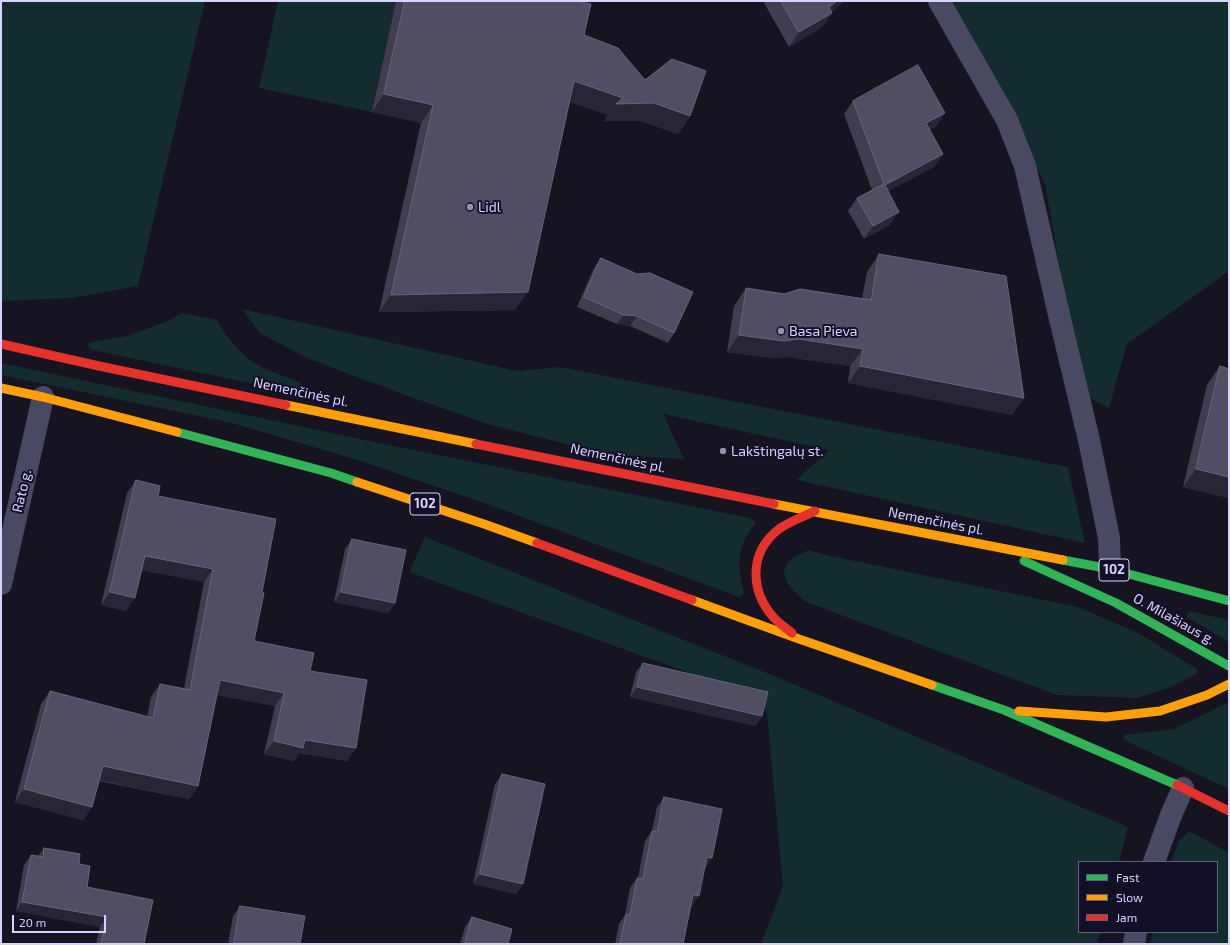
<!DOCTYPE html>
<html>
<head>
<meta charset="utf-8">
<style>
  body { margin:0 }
  #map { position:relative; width:1230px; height:945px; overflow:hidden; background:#161421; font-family:"Exo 2",sans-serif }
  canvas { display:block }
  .frame { position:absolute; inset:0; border:2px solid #d9d4ff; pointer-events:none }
  .legend { position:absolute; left:1078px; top:861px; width:140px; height:72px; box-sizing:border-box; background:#130f26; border:1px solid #625e7d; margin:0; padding:5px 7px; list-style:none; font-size:12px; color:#d9d4ff }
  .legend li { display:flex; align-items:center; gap:8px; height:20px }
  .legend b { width:20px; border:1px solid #625e7d }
  .scale { position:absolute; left:12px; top:915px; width:94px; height:18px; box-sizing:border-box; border:2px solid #d9d4ff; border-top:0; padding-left:5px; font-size:12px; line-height:14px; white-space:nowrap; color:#d9d4ff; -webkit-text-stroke:3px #130f26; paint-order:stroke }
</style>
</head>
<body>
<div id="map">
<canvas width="1230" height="945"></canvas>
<div class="frame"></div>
<ul class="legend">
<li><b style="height:5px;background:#30b455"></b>Fast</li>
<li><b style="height:5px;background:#ff9f0a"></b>Slow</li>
<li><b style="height:5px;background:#e5322d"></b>Jam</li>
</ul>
<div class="scale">20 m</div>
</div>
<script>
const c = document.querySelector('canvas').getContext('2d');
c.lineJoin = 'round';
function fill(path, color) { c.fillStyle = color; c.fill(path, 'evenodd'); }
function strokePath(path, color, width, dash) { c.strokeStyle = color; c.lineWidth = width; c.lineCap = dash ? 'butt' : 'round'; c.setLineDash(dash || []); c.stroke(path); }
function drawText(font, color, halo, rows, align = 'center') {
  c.font = font + ' "Exo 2",sans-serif'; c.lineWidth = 4; c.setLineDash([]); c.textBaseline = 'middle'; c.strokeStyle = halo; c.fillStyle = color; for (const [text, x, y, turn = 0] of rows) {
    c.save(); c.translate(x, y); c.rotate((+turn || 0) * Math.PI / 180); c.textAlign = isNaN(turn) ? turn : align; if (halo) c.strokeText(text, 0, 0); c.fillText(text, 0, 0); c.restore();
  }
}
const green = new Path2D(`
  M1,1h204l-67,285 -66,12 -71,3z
  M278,1h118l-24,111 -113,-24z
  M950,1h279v270l-102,73 -18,64 -25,-13 -27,-143 -12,-68z
  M242,309l275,62 43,-4 508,100 17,76 -289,-63 33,-30 -166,-36 21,45 -75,-4 -118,-30 -86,-30 -96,-36 -49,-26z
  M182,313l35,7c9,17 23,33 39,44 12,7 28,12 41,17l4,3 1,4 -2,3 -8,1 -200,-42 -3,-3 -1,-3 4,-2 35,-6 41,-15z
  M1,363l378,80 371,75 6,4c-5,8 -12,16 -14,25 -5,15 -2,32 2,46l-5,4 -252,-93 -126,-43 -129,-38 -231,-48z
  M425,537l347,138 356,152 -9,35h-40v70h22l-4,12h-336l22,-58 -16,-172 -5,-15 -353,-127z
  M808,550l18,5 252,52 60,26 59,36 1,4 -32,16 -29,9 -80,-3 -251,-93c-10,-9 -29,-24 -19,-38 5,-7 15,-10 21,-14z
  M1189,611l40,9v22l-42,-25v-3z
  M1229,702v87l-105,-49v-5l50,-6z
  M1189,831l40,22v91h-79l3,-12h64v-70h-46l8,-21z`);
const street = new Path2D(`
  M939,1l68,119 18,46 35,153 29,121 20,98 1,31
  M1,584l42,-187
  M1154,862l17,-47 12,-27
  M1134,944l2,-12`);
const fast = new Path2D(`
  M177,432l154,41 26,9
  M1063,560l47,9 119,32
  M1024,561l92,42 113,63
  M932,685l72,25 173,75`);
const slow = new Path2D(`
  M1,388l42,9 134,35
  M286,405l190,39
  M357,482l127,42 53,19
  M774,504l289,56
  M692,600l107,39 133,46
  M1019,711l87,6 54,-6 47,-16 22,-11`);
const jam = new Path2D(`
  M1,344l98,22 187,39
  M476,444l298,60
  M537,543l155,57
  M792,633c-6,-5 -12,-9 -17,-14 -25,-27 -27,-66 4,-90 11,-8 24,-12 36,-18
  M1177,785l52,26`);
const wall = new Path2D(`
  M396,1h181l7,34 61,45 45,36 -12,18 -37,-13h-37l4,-6 -38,-13 -55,208 -136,2 42,-189 -49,-11z
  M763,1h82l-14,11 1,1 -10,14 -33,20z
  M853,101l92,12 -9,13 -7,4 14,24 -9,13 -46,24 2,34 -26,14 -16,-28 9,-13 15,-8 -28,-76z
  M879,254l145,144 -12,17 -164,-32 2,-17 -63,-9 -16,1 -44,-6 7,-46 12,-18 38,6 78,4 5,-26z
  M601,258l73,75 -6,10 -38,-17 -13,-2 -40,-17 17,-39z
  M1220,366l9,132 -46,-11 24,-102z
  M136,480l22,16 104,96 -8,49 56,30 46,77 -9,13 -48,-8 -5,8 -30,-7 11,-48 -58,-11 -19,91 -9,13 -90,-18 -7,26 -9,13 -68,-18 26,-98 9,-13 97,26 4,-20 9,-13 24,4 20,-106 -62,-12 -16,41 -25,-6 26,-112z
  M352,539l43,64 -7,10 -54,-11 11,-53z
  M643,663l119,53 -7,10 -125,-29 6,-25z
  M502,774l21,110 -7,10 -43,-10 22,-100z
  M664,797l42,71h-1l-13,38h-1l-8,38h-68l4,-20 6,-9 5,-27 7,-10h1l7,-37 7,-10 5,-24z
  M44,848l35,16 8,23 57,57h-48l4,-17 -84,-16 8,-46 7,-10 7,1z
  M240,906l60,38h-72l5,-28z
  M472,917l36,27h-48l5,-17z`);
const shadedWall = new Path2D(`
  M837,1h8l-23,18 10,-6 -10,14 -33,20 10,-15z
  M574,81l80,22 36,13 -12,18 -37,-13h-37l4,-6 -46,-16z
  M384,94l49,11 -12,18 -49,-11z
  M945,113l-9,13 -20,10 10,-13z
  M943,154l-9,13 -58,31 9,-13z
  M899,212l-9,13 -26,14 9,-13z
  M528,292l-13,18 -136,2 12,-17z
  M624,315l13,1 -7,10 -13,-2z
  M739,335l60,4 64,10 -13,17 -63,-9 -16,1 -44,-6z
  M860,366l164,32 -12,17 -164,-32z
  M1196,469l33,8v21l-46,-11z
  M145,556l68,13 -9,13 -68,-13z
  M110,592l25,6 -9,13 -25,-6z
  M341,592l54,11 -7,10 -54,-11z
  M220,680l64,13 -9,13 -64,-12z
  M637,687l125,29 -7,10 -125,-29z
  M305,740l51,8 -9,13 -48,-8 -5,8 -30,-7 10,-13z
  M103,766l95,20 -9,13 -95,-20z
  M24,789l68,18 -9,13 -68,-18z
  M707,857l5,1 -6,10 -6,-1z
  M480,874l43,10 -7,10 -43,-10z
  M693,895l6,1 -7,10 -6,-1z
  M22,902l85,15 -7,10 -84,-16z`);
const building = new Path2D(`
  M405,1h172l14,3 -7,31 34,13 27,32 27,-21 34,12 -16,45 -36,-13 -38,1 7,-6 -49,-17 -46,211 -137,3 42,-190 -49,-11z
  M781,1h56l-8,6 3,6 -33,19z
  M918,65l27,48 -19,10 17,31 -58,31 14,27 -26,14 -16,-28 27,-14 -31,-83z
  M879,254l127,22 18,122 -164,-32 3,-17 -64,-10 -16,2 -44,-6 7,-47 38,6 16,-5 71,11z
  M601,258l36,16 13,-1 43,19 -19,41 -37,-17 -13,-1 -40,-18z
  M1220,366l9,3v108l-33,-8z
  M136,480l24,6 -2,10 118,23 -14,73 2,1 -10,48 60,12 -4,18 57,9 -11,68 -51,-8 -2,8 -29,-7 10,-48 -64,-13 -22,106 -95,-20 -11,41 -68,-18 26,-98 103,27 7,-34 30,6 23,-121 -68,-13 -10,42 -25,-6z
  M352,539l54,11 -11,53 -54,-11z
  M643,663l125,29 -6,24 -125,-29z
  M502,774l43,10 -22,100 -43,-10z
  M664,797l58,12 -10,49 -5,-1 -8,39 -6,-1 -10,49 -6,-1v1h-57l6,-30 4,1 7,-37 6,1 9,-48 5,1z
  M44,848l36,6 -1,10 11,2 -3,21 66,13 -9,44h-39l-4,-1 6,-26 -85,-15 9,-47 12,2z
  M240,906l65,10 -5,28h-66z
  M472,917l40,12 -4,15h-43z`);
const markers = [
  [470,207,4,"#9591b1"],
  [781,331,4,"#9591b1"],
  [723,451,4,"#9591b1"]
];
const shields = [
  [425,504,30],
  [1114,570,30]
];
const shieldNames = [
  ["102",425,504],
  ["102",1114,570]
];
const poiNames = [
  ["Lidl",478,207],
  ["Basa Pieva",789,331],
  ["Lakštingalų st.",731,451]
];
const streetNames = [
  ["Nemenčinės pl.",301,392,12],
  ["Nemenčinės pl.",618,458,12],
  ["Rato g.",22,491,-77],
  ["Nemenčinės pl.",936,521,11],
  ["O. Milašiaus g.",1174,619,29]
];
fill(green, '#132c2d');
strokePath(street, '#4a4962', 22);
strokePath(fast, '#30b455', 9);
strokePath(slow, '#ff9f0a', 9);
strokePath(jam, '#e5322d', 9);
fill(wall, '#403d50');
fill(shadedWall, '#282635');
fill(building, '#504e63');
strokePath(building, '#66637b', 1);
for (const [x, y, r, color] of markers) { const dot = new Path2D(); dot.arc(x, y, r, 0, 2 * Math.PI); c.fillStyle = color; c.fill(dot); strokePath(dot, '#130f26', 1.5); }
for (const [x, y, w] of shields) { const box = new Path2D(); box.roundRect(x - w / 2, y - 11, w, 22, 3); c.fillStyle = '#130f26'; c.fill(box); strokePath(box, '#d9d4ff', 1); }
drawText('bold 13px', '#d9d4ff', null, shieldNames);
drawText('14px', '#d9d4ff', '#130f26', poiNames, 'left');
drawText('14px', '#d9d4ff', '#130f26', streetNames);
</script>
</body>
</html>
